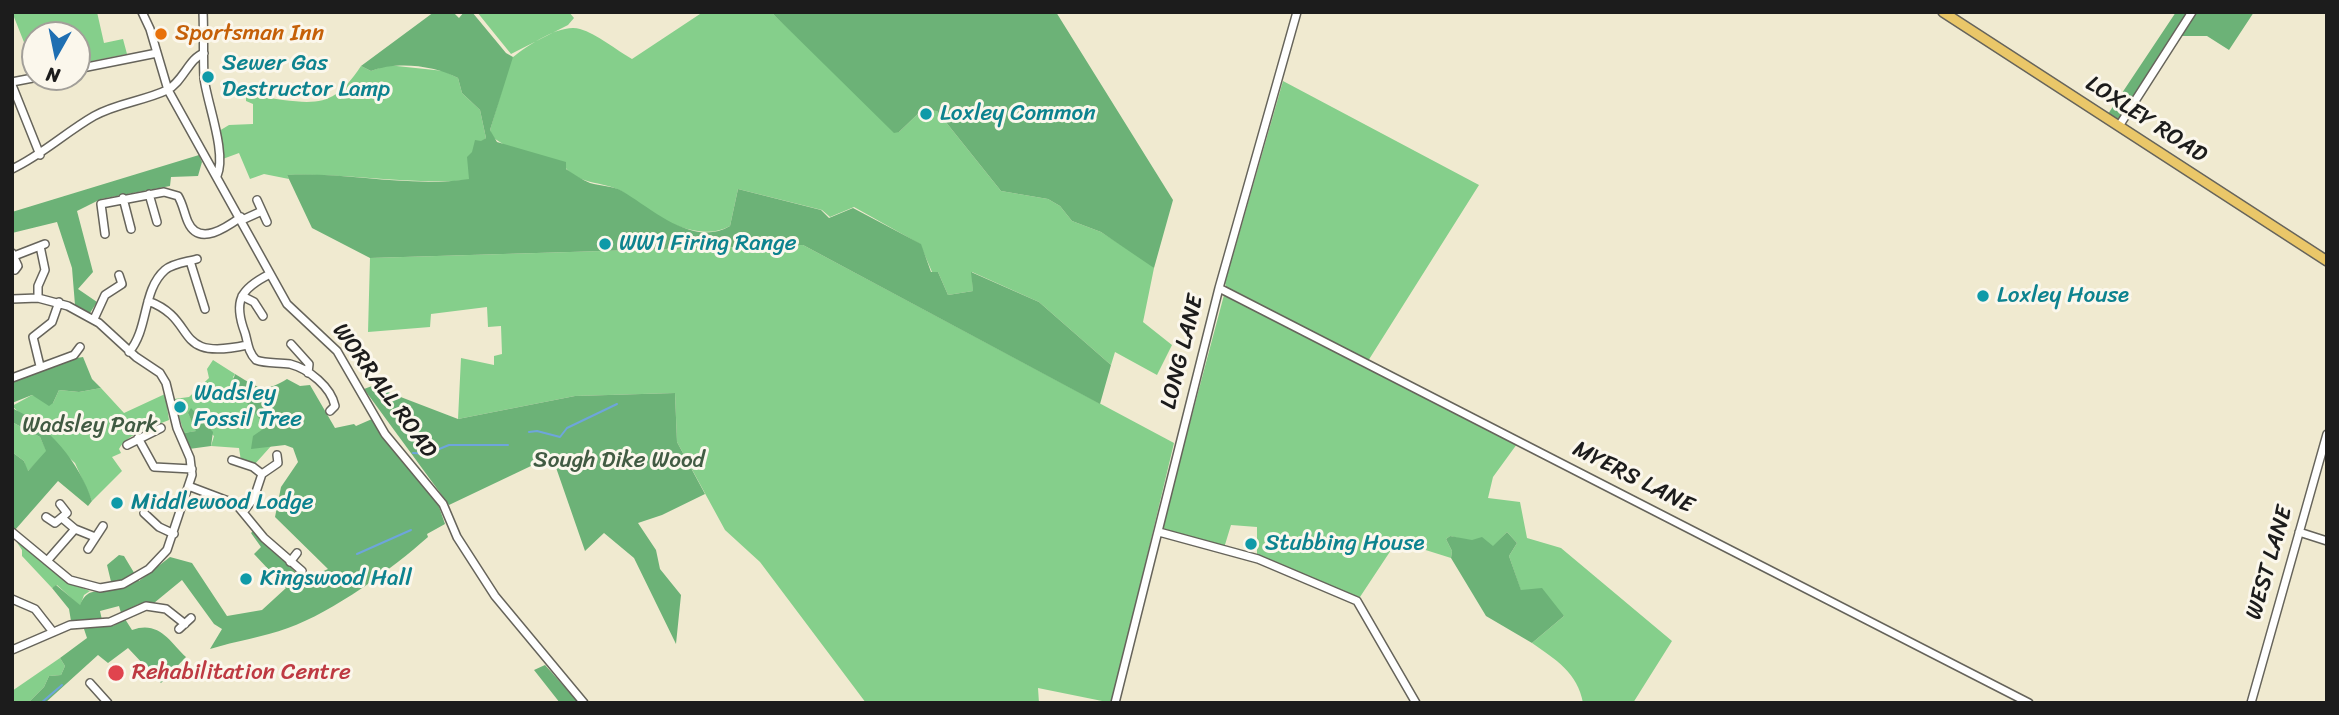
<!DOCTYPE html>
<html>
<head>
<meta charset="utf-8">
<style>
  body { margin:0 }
  #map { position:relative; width:2339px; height:715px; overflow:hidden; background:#f0ead0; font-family:Sriracha,sans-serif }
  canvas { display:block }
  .frame { position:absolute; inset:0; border:14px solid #1c1c1c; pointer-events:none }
  .north { position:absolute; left:21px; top:21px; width:70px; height:70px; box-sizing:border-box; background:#fbf7ec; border:2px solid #a29f99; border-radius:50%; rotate:189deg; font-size:19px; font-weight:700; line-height:28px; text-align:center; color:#1c1c1c }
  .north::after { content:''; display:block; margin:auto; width:24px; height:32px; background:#1f6fb2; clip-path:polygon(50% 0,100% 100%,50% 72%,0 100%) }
</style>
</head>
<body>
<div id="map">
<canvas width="2339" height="715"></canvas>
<div class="frame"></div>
<div class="north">N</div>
</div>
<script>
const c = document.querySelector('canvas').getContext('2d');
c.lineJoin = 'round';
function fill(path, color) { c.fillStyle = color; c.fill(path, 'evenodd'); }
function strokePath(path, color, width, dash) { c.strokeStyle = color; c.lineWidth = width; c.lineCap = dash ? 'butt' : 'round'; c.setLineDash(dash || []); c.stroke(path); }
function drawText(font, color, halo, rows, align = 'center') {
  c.font = font + ' Sriracha,sans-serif'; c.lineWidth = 6; c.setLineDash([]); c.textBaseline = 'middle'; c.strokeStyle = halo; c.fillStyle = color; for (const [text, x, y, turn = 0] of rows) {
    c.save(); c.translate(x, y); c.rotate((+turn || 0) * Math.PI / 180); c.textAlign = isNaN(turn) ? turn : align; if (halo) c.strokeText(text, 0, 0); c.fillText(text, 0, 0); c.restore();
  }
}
const green = new Path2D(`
  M97,12l7,31 19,-4 4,15 -50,10v-29h-42v35l-23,-58z
  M477,12h92l5,6 -6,7 -57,29z
  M703,12h68l128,120 23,-22 15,1 64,80 47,8 12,7 12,15 29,11 50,32 3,4 -11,54 29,23 -15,30 -42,-23 -4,13 -72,-63 -67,-30 1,19 -25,4 -10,-23h-6l-12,-28 -66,-37 -24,10 -8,-7 -84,-21 -8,37c-27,16 -69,-5 -92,-21 -5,-4 -11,-11 -17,-14 -18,-10 -46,-6 -58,-27l-57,-18 -14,-9 -2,-7 21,-71c14,-12 49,-36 69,-30 17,5 36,21 52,30z
  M387,65l57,6 14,7 4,15 18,17 6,28 -5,4 -11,38c-61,5 -122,-7 -183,-5l2,4 -25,-5 -14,5 -11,-26 -19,7 -1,-29 10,-6 24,-1v-20l-7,-3v-11c11,7 24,8 37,10 40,5 54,2 78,-34l10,5z
  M1283,81l196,104 -111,176 -141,-72 -2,-6z
  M803,245l371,198 -62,260 -74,-15 1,15h-173l-106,-141 -35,-32 -48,-88 -2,-49 -100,3 -117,23 3,-61 33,7v-9l8,-2 -1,-28 -13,1 -1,-20 -56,7 -1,13 -62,5 2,-74z
  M1224,295l293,149 -24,33 -5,21 32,4 7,36 34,10 111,93 -39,62h-50c-5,-30 -28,-44 -51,-60l32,-27 -43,-25 -12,-35 8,-13 -10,-11 -14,15 -43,-11 -4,3 6,12 -1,7 -54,-17 -39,59 -101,-43v-30l-26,-2 -7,23 -62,-20z
  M213,360l22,14 -2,3 42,58 -3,10 -18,20 -13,-4 -2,-13 -28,-2 3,-10 -26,-23 9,18 -13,2 -10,-34 15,-2 20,-19 -2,-9z
  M101,388l23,25 41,-19 4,26c-16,7 -41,13 -50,29l2,4 -9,4 10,14 -30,30 -17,-38 -63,-57 20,-11 21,8 6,-13 20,2z
  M12,422l28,15 7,15 -20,20 -3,-11 -12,-9z
  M14,538c27,20 44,42 76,53l-6,4 -4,11 -23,-21 -5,3 -30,-32v-6z
  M60,658l5,8 -4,9 -12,1 -5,11 -16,16h-16v-12z`);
const forest = new Path2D(`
  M434,12h19l6,6 5,-6h8l34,41 7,4 -23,73 7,12 69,20v7c8,5 16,11 24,14 10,3 23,3 32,8 29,17 71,57 108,35l8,-37 83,21 8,8 24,-10 68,36 10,28h7l10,23 25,-4 -2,-19 68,30 72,63 -11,39 -297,-159 -433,13 -58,-30 -25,-53c61,-3 122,13 182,4l-2,-22 5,-5 3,-12 6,1 5,-3 -6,-28 -18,-17 -4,-15c-24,-13 -62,-17 -87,-7l-10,-5z
  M771,12h285l117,188 -19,68 -53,-36 -29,-11 -12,-15 -12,-7 -47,-8 -64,-80 -15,-1 -23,22 -5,1z
  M2176,12h13l-70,109 -11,-7z
  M2196,12h58l-25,38 -22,-14h-27z
  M199,155l3,7 -4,14 -27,1 -1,9 -69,13 -24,12 16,61 -15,17 19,13 -7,11 -15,-8 -3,-37 -15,-46 -45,11v-21z
  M83,357l9,22 9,9 -22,4 -20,-2 -6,13 -4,3 -17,-11 -20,8v-22l4,-2 49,-19z
  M235,374c24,14 27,20 52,5l13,7 10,-1 25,43 19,-4 2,2 16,-7 19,29 46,53 8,23 -18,10 1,3c-36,32 -95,75 -140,91 -25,9 -52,13 -78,21l12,-20 -8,-5 -32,-44 -28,23 -15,1 -18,9 -2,-7 -19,5 2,9 -31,1 -2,-12 -17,-21 4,-3 24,20c7,-17 16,-13 33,-15l-6,-25 12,-10 5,1 15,25 31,-24 22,6 35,53 35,-6 24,-22 -32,-34 7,-7 -10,-14 2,-2 51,49 24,-11 -53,-52 6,-30 17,-25 -5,-14 -8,-3 -34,4 2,-13 13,-9 -34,-43z
  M372,386l86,33 117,-23 100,-3 2,49 28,52 -43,21 -24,8 18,27 4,19 21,26 -5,49 -42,-86 -30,-25 -19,18 -33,-95 -103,49 -85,-116z
  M12,408c37,17 68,56 80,93l-4,5 -30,-25 -43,49 -3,-2v-76l12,9 4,10 18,-20 -6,-14 -28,-15z
  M191,408l22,24 -2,14 -22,3 -5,-16 12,-2 -8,-18z
  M1507,532l10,11 -8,13 12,34 21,-2 22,28 -32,27 -46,-27 -35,-58 1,-7 -6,-12 4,-3 22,4 10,-3 11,9z
  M125,619l7,11c27,-10 38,12 54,27l-25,26 -33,-35 -20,15 -10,-8 -53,48h-17l16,-16 5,-11 12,-1 4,-9 -5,-8 27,-20 -4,-12h30z
  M545,665l34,38h-19l-26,-33z`);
const stream = new Path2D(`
  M529,432l8,-1 23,6 7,-9 50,-24
  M413,453l14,1 22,-9h59
  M357,554l54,-24
  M41,703l21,-18`);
const minor = new Path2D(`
  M142,12l8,17 18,61 119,214 50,47 48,83 58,70 14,33 38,59 89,107
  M203,12c1,22 0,45 1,66 3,25 23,75 13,98
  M77,69l80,-16
  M12,82l26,-5
  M12,85l28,70
  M2119,126l73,-114
  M12,169c30,-14 54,-37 82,-53 23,-13 50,-15 73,-26 16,-8 22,-32 37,-37
  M149,194l8,28
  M123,198l8,31
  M257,200l10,22
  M242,220l20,-9
  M105,234l-4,-30 63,-12 14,4c5,8 6,17 10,26 11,25 39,5 53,-5
  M12,253l6,13 -3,4
  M14,256l31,-12
  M190,261l15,48
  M270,274c-30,15 -37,27 -25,59 3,10 3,19 11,27 11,4 22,2 34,4 19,5 41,23 45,42l-5,5
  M1219,288l810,415
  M242,296l12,6 9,14
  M38,298v-12l7,-16 -5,-24
  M12,299l26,-1 30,8 31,17 37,34 24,16 6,10 11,45 13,30 2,17 -25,75 -18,19 -26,15 -23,4 -30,-8 -58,-48
  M148,301c52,19 22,61 99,44
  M94,319l11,-24 17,-11 -3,-9
  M291,344l18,20 -1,9
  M129,352c20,-23 13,-62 36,-82 8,-7 22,-8 32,-11
  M40,366l-7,-29 19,-15 7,-20
  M12,378l62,-23 6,-8
  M138,438l16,29 38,2
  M127,445l34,-17
  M232,460l21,7 9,7
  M191,487l45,17 28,34 38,33
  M244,511l10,-13 8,-24 16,-11 -1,-8
  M144,513l15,14 15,7
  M46,517l9,6 12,-10 -7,-9
  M62,518l13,11 20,8
  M1159,532l99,27 99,42 59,102
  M2299,532l28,9
  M88,549l15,-23
  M47,561l28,-32
  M290,562l7,-9
  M12,599l23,10 18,23
  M179,629l12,-11
  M12,650l58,-25 40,-3 36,-16 20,3 19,15
  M90,683l18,20
  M1115,703l104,-415 78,-276
  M2251,703l76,-269`);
const major = new Path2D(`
  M1943,12l384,249`);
const markers = [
  [161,34,7,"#e8710a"],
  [208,77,7,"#0f9aa8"],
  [926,114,7,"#0f9aa8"],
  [605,244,7,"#0f9aa8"],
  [1983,296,7,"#0f9aa8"],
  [180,407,7,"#0f9aa8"],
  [117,503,7,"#0f9aa8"],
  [1251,544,7,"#0f9aa8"],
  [246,579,7,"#0f9aa8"],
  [116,673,9,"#e0444e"]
];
const foodNames = [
  ["Sportsman Inn",175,34]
];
const cultureNames = [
  ["Sewer Gas",222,64],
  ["Destructor Lamp",222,90],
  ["Loxley Common",940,114],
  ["WW1 Firing Range",619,244],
  ["Loxley House",1997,296],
  ["Wadsley",194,394],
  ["Fossil Tree",194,420],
  ["Middlewood Lodge",131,503],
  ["Stubbing House",1265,544],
  ["Kingswood Hall",260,579]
];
const streetNames = [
  ["LOXLEY ROAD",2146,120,33],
  ["LONG LANE",1183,352,-76],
  ["WORRALL ROAD",384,391,54],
  ["MYERS LANE",1633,478,27],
  ["WEST LANE",2270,563,-74]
];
const parkNames = [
  ["Wadsley Park",90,426],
  ["Sough Dike Wood",619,461]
];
const healthNames = [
  ["Rehabilitation Centre",132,673]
];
fill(green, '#85cf8b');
fill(forest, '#6cb277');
strokePath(stream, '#6ea5dc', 2);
strokePath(minor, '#66645b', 10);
strokePath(major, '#66645b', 12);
strokePath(minor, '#fff', 7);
strokePath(major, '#eac769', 9);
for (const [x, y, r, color] of markers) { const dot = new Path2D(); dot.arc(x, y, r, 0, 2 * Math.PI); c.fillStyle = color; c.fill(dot); strokePath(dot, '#fbf7ec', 2.5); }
drawText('23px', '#c56008', '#fbf7ec', foodNames, 'left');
drawText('23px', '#0d838f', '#fbf7ec', cultureNames, 'left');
drawText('23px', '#1c1c1c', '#fbf7ec', streetNames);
drawText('23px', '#415b43', '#fbf7ec', parkNames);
drawText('23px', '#be3a42', '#fbf7ec', healthNames, 'left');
</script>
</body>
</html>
